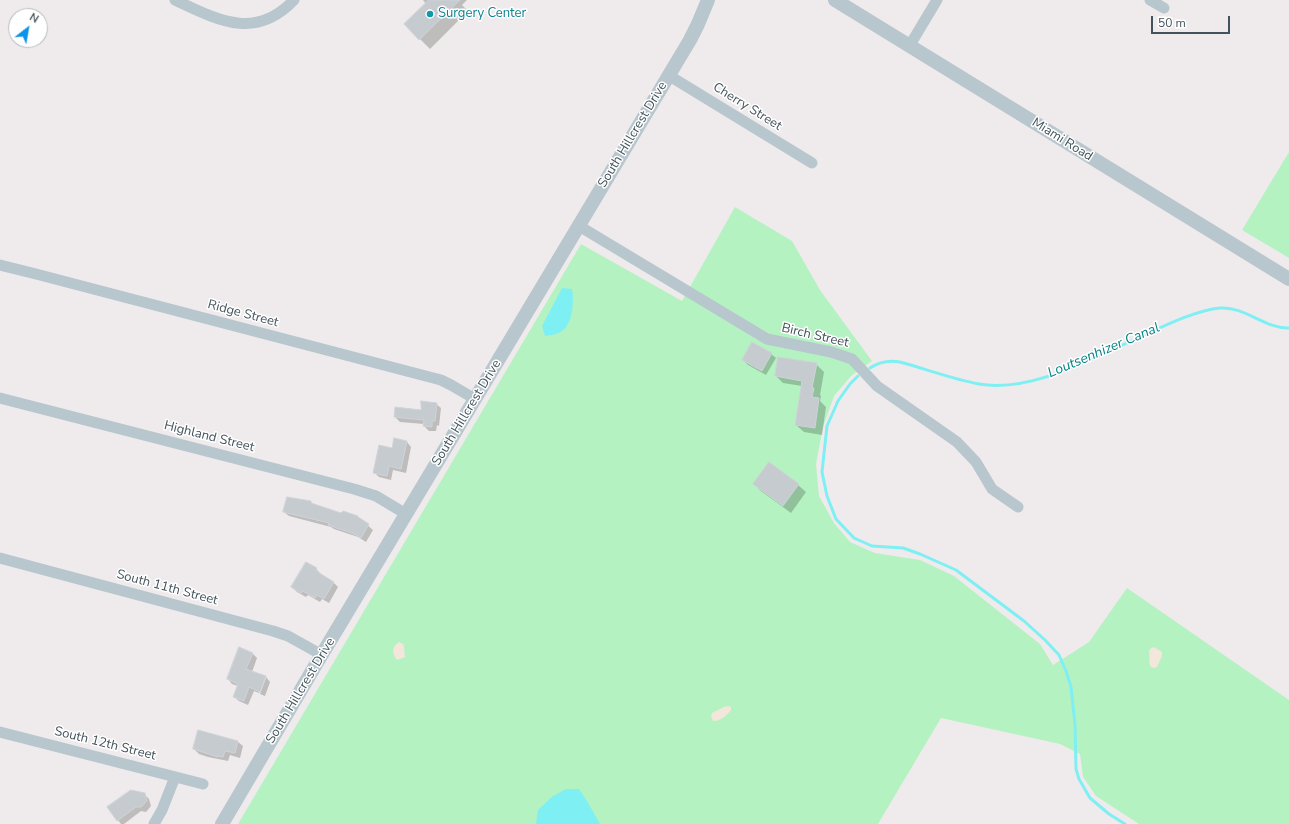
<!DOCTYPE html>
<html>
<head>
<meta charset="utf-8">
<style>
  body { margin:0 }
  #map { position:relative; width:1289px; height:824px; overflow:hidden; background:#efebec; font-family:"Nunito Sans",sans-serif }
  canvas { display:block }
  .north { position:absolute; left:8px; top:8px; width:40px; height:40px; box-sizing:border-box; background:#fff; border:1px solid #b4babd; border-radius:50%; rotate:31deg; font-size:11px; font-weight:700; line-height:16px; text-align:center; color:#43535b }
  .north::after { content:''; display:block; margin:auto; width:14px; height:18px; background:#0a93ea; clip-path:polygon(50% 0,100% 100%,50% 72%,0 100%) }
  .scale { position:absolute; left:1151px; top:16px; width:79px; height:18px; box-sizing:border-box; border:2px solid #43535b; border-top:0; padding-left:5px; font-size:12px; line-height:14px; white-space:nowrap; color:#43535b; -webkit-text-stroke:3px #fff; paint-order:stroke }
</style>
</head>
<body>
<div id="map">
<canvas width="1289" height="824"></canvas>
<div class="north">N</div>
<div class="scale">50 m</div>
</div>
<script>
const c = document.querySelector('canvas').getContext('2d');
c.lineJoin = 'round';
function fill(path, color) { c.fillStyle = color; c.fill(path, 'evenodd'); }
function strokePath(path, color, width, dash) { c.strokeStyle = color; c.lineWidth = width; c.lineCap = dash ? 'butt' : 'round'; c.setLineDash(dash || []); c.stroke(path); }
function drawText(font, color, halo, rows, align = 'center') {
  c.font = font + ' "Nunito Sans",sans-serif'; c.lineWidth = 3; c.setLineDash([]); c.textBaseline = 'middle'; c.strokeStyle = halo; c.fillStyle = color; for (const [text, x, y, turn = 0] of rows) {
    c.save(); c.translate(x, y); c.rotate((+turn || 0) * Math.PI / 180); c.textAlign = isNaN(turn) ? turn : align; if (halo) c.strokeText(text, 0, 0); c.fillText(text, 0, 0); c.restore();
  }
}
const green = new Path2D(`
  M1289,152v106l-47,-28z
  M735,207l57,34 28,49 52,71 -20,14 -18,21 -11,31 -7,37 3,32 15,27 16,19 25,11 45,7 34,16 86,68 13,21 36,-23 38,-54 162,112v124h-150l-43,-28 -13,-19 -3,-23 -20,-10 -119,-26 -63,106h-640l343,-580 101,57z`);
const sand = new Path2D(`
  M399,642l4,2 1,3 1,10 -8,3c-5,-7 -6,-13 2,-18z
  M1154,647l8,5v4l-5,11 -3,1 -3,-1c-3,-5 -1,-10 -2,-16l2,-3z
  M728,706l3,1v3c-5,6 -10,11 -18,11l-2,-5 1,-3 12,-6z`);
const water = new Path2D(`
  M562,288l10,1c2,10 1,29 -6,38 -5,7 -13,8 -21,9l-3,-10z
  M566,789h13l8,12 13,23h-64l2,-14 15,-14z`);
const shadow = new Path2D(`
  M423,0h44l-5,5 6,6 -38,38 -25,-25 21,-20z
  M771,354l5,4 -10,17 -18,-10 -5,-5z
  M816,364l8,8 -4,23 1,1 -1,5 6,6 -4,28 -18,-3 -8,-7 6,-39 -19,-3 -7,-7z
  M436,404l5,4 -2,18 -2,-1 -1,6h-7l-5,-5v-2l-24,-2 -5,-5 26,-6z
  M407,442l4,5 -5,26 -13,-3 -2,10 -12,-3 -5,-5z
  M769,463l29,22 8,7 -15,21 -30,-22 -7,-7z
  M311,502l2,3 29,9 15,2 16,14 -7,12 -8,-5 -24,-8 -3,-2 -42,-11 -5,-4z
  M316,569l5,5v1l13,8 4,4 -9,16 -7,-4 -2,3 -12,-7 -2,2 -9,-5 -5,-5z
  M252,653l5,5 -5,14 14,5 4,5 -5,14 -5,-2 6,-16h-2l-5,15 -5,-2 -6,14 -9,-4 -5,-4 4,-11 -6,-2 -4,-5z
  M199,731l39,11 5,4 -3,12 -10,-3 -2,6 -20,-4 -9,-3 -5,-5z
  M144,794l5,5 2,7 -5,6 -5,-1 -17,13h-3l-3,-4z`);
const stream = new Path2D(`
  M870,368c9,-6 19,-8 30,-6 26,7 52,17 79,22 52,9 114,-26 161,-47 22,-10 56,-27 80,-29 25,-2 45,21 69,20
  M858,376l-8,8 -12,17 -11,25 -5,46 5,24 9,23 18,19 18,8 31,2 17,6 36,16 68,51 21,19 14,15 7,16 5,16 4,38 1,44 3,10 11,19 19,16 16,10`);
const building = new Path2D(`
  M429,0h31l-41,40 -15,-16z
  M752,342l20,11 -10,18 -20,-11z
  M778,357l39,6 -5,25h2l-2,9 7,1 -4,30 -20,-3 7,-44 -27,-5z
  M421,401l16,2 -2,18h-3v6l-9,-1 1,-6 -30,-3 1,-10 26,3z
  M394,438l13,3 -6,28 -12,-3 -2,10 -14,-3 6,-28 13,3z
  M769,462l30,22 -16,22 -30,-22z
  M287,497l24,4v2l30,10 2,-2 15,5v1l11,7 -8,14 -9,-5 -24,-8 1,-2 -46,-11z
  M306,562l11,6 -1,3 18,11 -10,17 -7,-4 -2,3 -12,-7 -2,2 -10,-6z
  M239,647l14,6 -7,16 20,7 -6,16 -11,-5 -5,14 -11,-4 5,-13 -11,-5z
  M198,730l40,11 -3,12 -10,-2 -2,6 -5,-1v1l-25,-8z
  M131,790l14,3 2,8 -6,6h-5l-19,14 -10,-14z`);
const minor = new Path2D(`
  M175,0c43,20 80,41 119,0
  M1150,0l14,8
  M910,45l27,-45
  M668,75l144,88
  M579,226l188,113 64,13 21,7 25,27 80,56 19,20 16,27 26,18
  M0,265l36,9 405,106 10,5 24,14
  M0,398l354,91 22,7 30,18
  M0,558l273,73 15,5 34,19
  M0,732l203,52
  M154,824l8,-14 13,-33`);
const tertiary = new Path2D(`
  M835,0l454,279
  M222,824l93,-158 375,-626 8,-16 10,-24`);
const markers = [
  [430,14,4,"#0f9aa8"]
];
const cultureNames = [
  ["Surgery Center",438,14]
];
const streetNames = [
  ["Cherry Street",747,107,32],
  ["South Hillcrest Drive",633,135,-59],
  ["Miami Road",1062,140,32],
  ["Ridge Street",243,314,15],
  ["Birch Street",815,336,13],
  ["South Hillcrest Drive",467,413,-59],
  ["Highland Street",209,437,14],
  ["South 11th Street",167,588,15],
  ["South Hillcrest Drive",301,691,-59],
  ["South 12th Street",105,744,14]
];
const waterNames = [
  ["Loutsenhizer Canal",1104,351,-23]
];
fill(green, '#b5f2c2');
fill(sand, '#f3e6da');
fill(water, '#7eeff3');
fill(shadow, '#0003');
strokePath(stream, '#7eeff3', 3);
fill(building, '#c5cbcf');
strokePath(building, '#cfd3d8', 1);
strokePath(minor, '#b8c7cd', 11);
strokePath(tertiary, '#b8c7cd', 14);
for (const [x, y, r, color] of markers) { const dot = new Path2D(); dot.arc(x, y, r, 0, 2 * Math.PI); c.fillStyle = color; c.fill(dot); strokePath(dot, '#fff', 1.5); }
drawText('13px', '#0d838f', '#fff', cultureNames, 'left');
drawText('13px', '#43535b', '#fff', streetNames);
drawText('italic 14px', '#058388', '#fff', waterNames);
</script>
</body>
</html>
